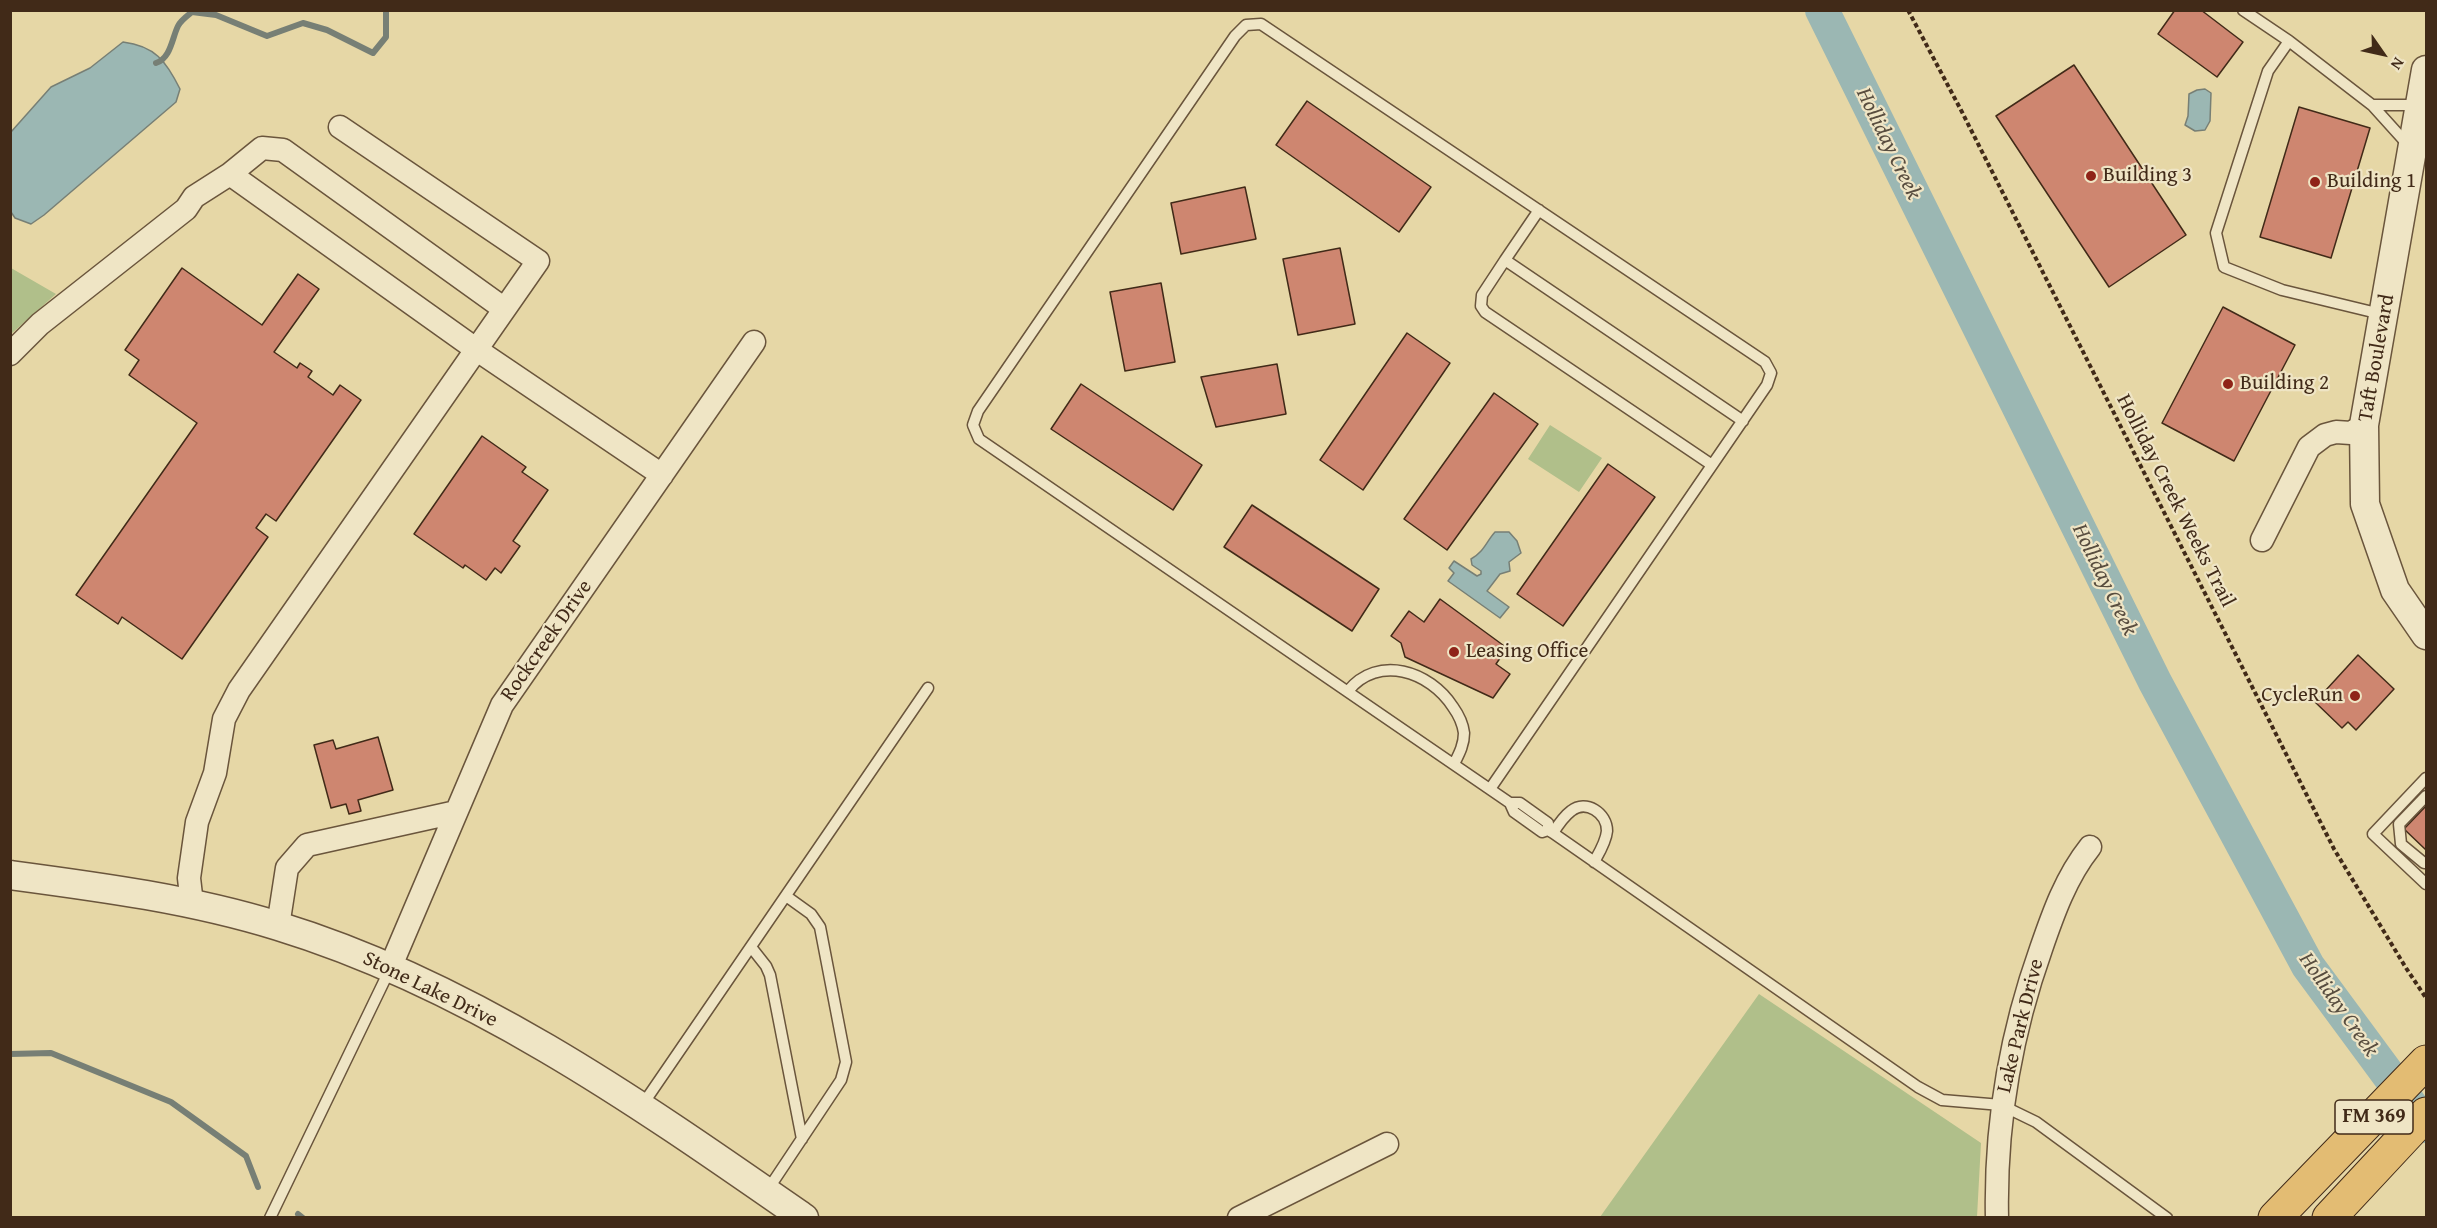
<!DOCTYPE html>
<html>
<head>
<meta charset="utf-8">
<style>
  body { margin:0 }
  #map { position:relative; width:2437px; height:1228px; overflow:hidden; background:#e6d7a6; font-family:"Gentium Book Plus",serif }
  canvas { display:block }
  .frame { position:absolute; inset:0; border:12px solid #412a18; pointer-events:none }
  .north { position:absolute; left:2353px; top:24px; width:60px; height:60px; -webkit-text-stroke:4px #efe5c5; paint-order:stroke; rotate:124deg; font-size:16px; font-weight:700; line-height:24px; text-align:center; color:#412a18 }
  .north::after { content:''; display:block; margin:auto; width:21px; height:27px; background:#412a18; clip-path:polygon(50% 0,100% 100%,50% 72%,0 100%) }
</style>
</head>
<body>
<div id="map">
<canvas width="2437" height="1228"></canvas>
<div class="frame"></div>
<div class="north">N</div>
</div>
<script>
const c = document.querySelector('canvas').getContext('2d');
c.lineJoin = 'round';
function fill(path, color) { c.fillStyle = color; c.fill(path, 'evenodd'); }
function strokePath(path, color, width, dash) { c.strokeStyle = color; c.lineWidth = width; c.lineCap = dash ? 'butt' : 'round'; c.setLineDash(dash || []); c.stroke(path); }
function drawText(font, color, halo, rows, align = 'center') {
  c.font = font + ' "Gentium Book Plus",serif'; c.lineWidth = 4.5; c.setLineDash([]); c.textBaseline = 'middle'; c.strokeStyle = halo; c.fillStyle = color; for (const [text, x, y, turn = 0] of rows) {
    c.save(); c.translate(x, y); c.rotate((+turn || 0) * Math.PI / 180); c.textAlign = isNaN(turn) ? turn : align; if (halo) c.strokeText(text, 0, 0); c.fillText(text, 0, 0); c.restore();
  }
}
const green = new Path2D(`
  M11,268l45,26 -45,40z
  M1550,425l52,33 -23,34 -51,-33z
  M1759,994l222,149 -4,74h-377z`);
const water = new Path2D(`
  M123,42c32,4 43,19 57,47l-4,13 -132,113 -13,9 -16,-6 -4,-6v-80l40,-45 39,-19z
  M2205,89l6,4 -1,28 -5,9 -10,1 -10,-6 3,-9 1,-22 8,-4z
  M1495,532h14l8,9 4,12 -12,9 1,9 -10,3 -13,17 22,16 -9,11 -52,-37 6,-8 -5,-5 5,-7 23,15 4,-2v-3l-9,-6 -1,-6c13,-7 15,-17 24,-27z`);
const stream = new Path2D(`
  M156,63c15,-5 16,-25 22,-37 3,-6 9,-10 14,-14l24,3 51,21 36,-13 24,7 46,23 13,-16v-27
  M10,1054l41,-1 120,49 75,54 12,31
  M298,1214l5,4`);
const river = new Path2D(`
  M1822,10l333,672 153,284 118,160`);
const building = new Path2D(`
  M2175,10h26l42,32 -26,35 -59,-43z
  M2074,65l112,170 -77,52 -113,-171z
  M1307,101l124,86 -32,45 -123,-87z
  M2299,107l71,21 -39,130 -71,-21z
  M1245,187l11,52 -75,15 -10,-51z
  M1340,248l15,76 -57,11 -15,-76z
  M182,268l80,57 36,-51 21,15 -45,63 23,16 3,-5 12,8 -4,6 25,18 7,-10 21,15 -85,121 -10,-7 -10,14 12,9 -86,122 -60,-42 -4,7 -42,-29 121,-172 -68,-48 10,-15 -14,-10z
  M1161,283l14,79 -50,9 -15,-79z
  M2223,307l72,38 -61,116 -72,-38z
  M1407,333l43,30 -87,127 -43,-30z
  M1277,364l9,50 -70,13 -15,-50z
  M1081,384l121,81 -29,45 -122,-81z
  M1494,393l44,31 -91,126 -43,-31z
  M482,436l44,31 -4,5 26,18 -35,51 7,5 -19,27 -6,-5 -9,12 -21,-15 -2,3 -49,-34z
  M1608,464l47,33 -92,129 -46,-32z
  M1252,505l127,84 -27,42 -128,-84z
  M1440,599l67,49 -11,16 14,10 -17,24 -88,-41 -4,-14 -10,-7 18,-25 15,11z
  M2358,655l36,34 -38,41 -8,-8 -6,6 -27,-26z
  M378,737l15,53 -35,10 3,11 -12,3 -3,-10 -15,4 -17,-63 19,-5 3,9z
  M2426,806v44l-22,-21z`);
const path = new Path2D(`
  M1908,10l54,102 372,737 72,119 20,30`);
const service = new Path2D(`
  M2243,10l46,31
  M2372,105h48
  M1539,210l-34,50 238,161
  M1505,260l-23,35 -1,11 4,6 227,153
  M2381,314l-99,-24 -58,-23 -8,-34 52,-162 21,-30 83,64 37,41
  M1348,691c30,-37 82,-20 105,16 5,7 10,18 11,26 0,12 -5,21 -10,31
  M2426,778l-53,56 53,50
  M1490,789l277,-404 4,-12 -6,-11 -504,-338 -15,1 -11,11 -257,375 -5,14 6,14 531,364 4,9 28,20 6,-2 5,3 365,254 24,13 59,5 35,17 131,96
  M2426,796l-27,28 2,20 23,19h2
  M1510,803h10l28,20v7
  M1553,833c5,-8 10,-16 18,-22 15,-12 36,2 36,20 -1,11 -8,22 -13,31
  M751,947l15,19 4,9 32,164
  M641,1107l287,-419
  M767,1191l74,-111 5,-18 -26,-135 -9,-13 -25,-18
  M270,1218l120,-249`);
const minor = new Path2D(`
  M230,174l247,176 185,125
  M10,354l30,-30 146,-115 8,-12 36,-23 32,-26 21,2 220,158
  M2262,540l47,-93 16,-12 11,-3 15,1 13,-8
  M192,904l-3,-26 8,-56 18,-49 9,-54 15,-29 299,-429 -198,-134
  M278,926l9,-58 20,-23 149,-33
  M390,968l112,-263 252,-363
  M1239,1218l148,-74
  M1997,1218c-2,-93 13,-182 44,-269 12,-35 25,-72 49,-102`);
const tertiary = new Path2D(`
  M2426,70l-62,355 1,79 30,86 31,45
  M10,875c90,12 181,24 268,51 193,59 362,178 526,292`);
const primary = new Path2D(`
  M2275,1218l151,-156
  M2329,1218l97,-104`);
const markers = [
  [2091,176,6,"#8f2418"],
  [2315,182,6,"#8f2418"],
  [2228,384,6,"#8f2418"],
  [1454,652,6,"#8f2418"],
  [2355,696,6,"#8f2418"]
];
const shields = [
  [2374,1117,78]
];
const shieldNames = [
  ["FM 369",2374,1117]
];
const poiNames = [
  ["Building 3",2103,176],
  ["Building 1",2327,182],
  ["Building 2",2240,384],
  ["Leasing Office",1466,652],
  ["CycleRun",2343,696,"right"]
];
const streetNames = [
  ["Taft Boulevard",2377,358,-80],
  ["Holliday Creek Weeks Trail",2175,501,63],
  ["Rockcreek Drive",547,641,-55],
  ["Stone Lake Drive",430,990,26],
  ["Lake Park Drive",2021,1026,-76]
];
const waterNames = [
  ["Holliday Creek",1888,144,64],
  ["Holliday Creek",2104,580,64],
  ["Holliday Creek",2338,1005,55]
];
fill(green, '#b0bf8a');
fill(water, '#9bb7b3');
strokePath(water, '#777f75', 1.5);
strokePath(stream, '#777f75', 6);
strokePath(river, '#9bb7b3', 34);
fill(building, '#ce8670');
strokePath(building, '#412a18', 1.5);
strokePath(service, '#6a553c', 13);
strokePath(minor, '#6a553c', 25);
strokePath(tertiary, '#6a553c', 31);
strokePath(primary, '#412a18', 35);
strokePath(path, '#412a18', 4, [4.5, 3]);
strokePath(service, '#efe5c5', 10);
strokePath(minor, '#efe5c5', 22);
strokePath(tertiary, '#efe5c5', 28);
strokePath(primary, '#e3bc73', 33);
for (const [x, y, r, color] of markers) { const dot = new Path2D(); dot.arc(x, y, r, 0, 2 * Math.PI); c.fillStyle = color; c.fill(dot); strokePath(dot, '#efe5c5', 2); }
for (const [x, y, w] of shields) { const box = new Path2D(); box.roundRect(x - w / 2, y - 17, w, 34, 4.5); c.fillStyle = '#efe5c5'; c.fill(box); strokePath(box, '#412a18', 1.5); }
drawText('bold 20px', '#412a18', null, shieldNames);
drawText('21px', '#412a18', '#efe5c5', poiNames, 'left');
drawText('21px', '#412a18', '#efe5c5', streetNames);
drawText('italic 22px', '#584d3f', '#efe5c5', waterNames);
</script>
</body>
</html>
